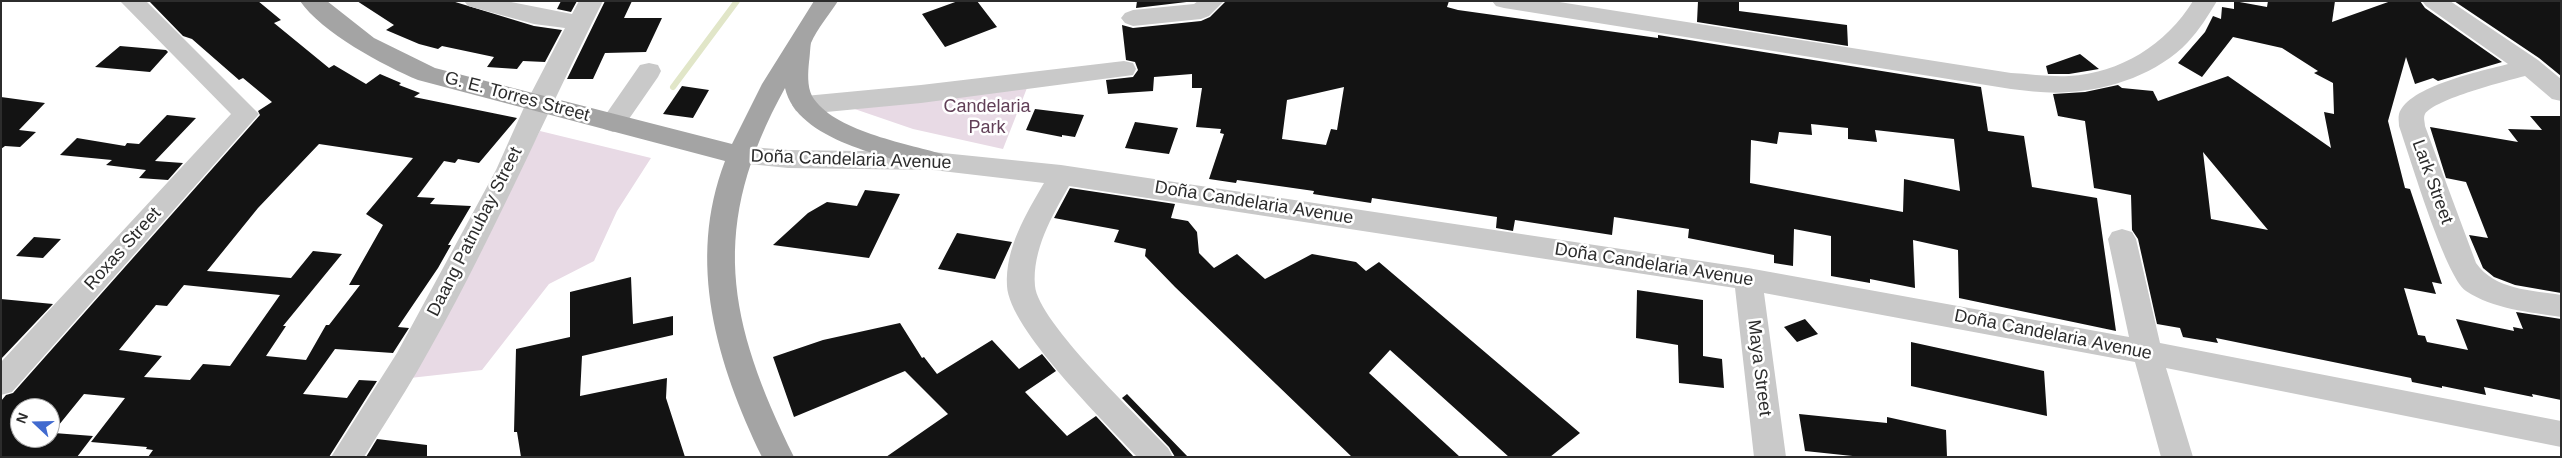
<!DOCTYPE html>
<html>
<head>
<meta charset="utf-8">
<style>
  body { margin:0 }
  #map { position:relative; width:2562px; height:458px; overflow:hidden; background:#fff; font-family:Helvetica,sans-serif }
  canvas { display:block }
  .frame { position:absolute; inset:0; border:2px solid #2c2c2c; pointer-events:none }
  .north { position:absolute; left:10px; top:398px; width:50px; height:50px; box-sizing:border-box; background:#fff; border:1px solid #ababab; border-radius:50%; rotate:291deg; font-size:14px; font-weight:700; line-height:20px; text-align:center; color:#2c2c2c }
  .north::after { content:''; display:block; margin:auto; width:18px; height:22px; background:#416acf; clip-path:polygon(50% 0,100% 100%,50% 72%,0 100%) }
</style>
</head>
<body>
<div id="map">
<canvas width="2562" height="458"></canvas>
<div class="frame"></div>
<div class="north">N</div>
</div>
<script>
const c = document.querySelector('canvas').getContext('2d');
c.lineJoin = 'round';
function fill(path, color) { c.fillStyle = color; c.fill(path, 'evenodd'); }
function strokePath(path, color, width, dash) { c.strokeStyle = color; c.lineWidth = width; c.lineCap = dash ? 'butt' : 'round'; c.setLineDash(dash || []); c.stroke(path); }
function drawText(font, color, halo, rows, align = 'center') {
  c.font = font + ' Helvetica,sans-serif'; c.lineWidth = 5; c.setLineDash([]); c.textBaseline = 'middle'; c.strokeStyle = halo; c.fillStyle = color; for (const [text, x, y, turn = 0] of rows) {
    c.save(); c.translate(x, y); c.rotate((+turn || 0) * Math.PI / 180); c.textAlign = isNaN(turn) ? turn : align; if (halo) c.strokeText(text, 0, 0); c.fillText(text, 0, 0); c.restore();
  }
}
const green = new Path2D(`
  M1027,88l-24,61 -90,-20 -70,-24z
  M540,131l111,27 -34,53 -23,50 -45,23 -67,86 -72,8z`);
const stream = new Path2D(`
  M673,87l64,-86`);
const building = new Path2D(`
  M149,1h109l23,19 -7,3 55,45 5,-3 32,19 14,-10 21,9 -2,2 21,8 -6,4 103,21 -38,45 -21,-4 -3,4 -11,-2 -27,36 18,1 -5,6 41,2 -23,39h3l-13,23 -40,59 11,1 -16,25 -58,-4 -32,45 44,4 12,-18 18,1 -48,76h-181l5,-7 -7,-1 1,-2 -56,-5 34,-44 -41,-4 -30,37v2l39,3 -16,21h-76v-56l5,-6 7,-2 247,-278 -2,-4 14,-9 -29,-24 -4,2 -47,-41 -9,-3zM319,144l94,14 -47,56 17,11 -34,60h11l-31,40h-3l-20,35 -40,-4 20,-30h-3l59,-72 -29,-3 -22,27 -84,-7 51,-63zM184,285l96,10 -50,71 -27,-2 -13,16 -46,-3 18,-21 -43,-6 37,-45 11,1zM20,408h30v30h-30z
  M357,1h95l82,25 28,4 -17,32 -22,-1 -6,8 -30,-2 7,-10 -52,-11 -4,3 -19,-5 -33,-14 8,-5z
  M561,1h16l-6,11 -14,-3z
  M605,1h27l-8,17h38l-16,34 -41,1 -12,26h-26z
  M958,1h19l20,26 -52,20 -23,-33z
  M1137,1h58l-59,7z
  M1226,1h223l-2,6 11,3 200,28v-3l323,52 7,44 36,5 8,51 65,11 19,133 -157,-33 -1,-48 -45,-10 2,48 -45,-9v4l-39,-7v-40l-37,-7 -1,37 -19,-3v-8l-86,-17 1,-9 -75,-12 -2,18 -97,-15 -2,11 -17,-3 1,-11 -125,-19 -1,5 -58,-9 1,-3 -77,-11 -1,3 -27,-4 15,-45 -4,-1 1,-4 -25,-2 6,-39h-10v-14l-38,3 -1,14 -45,3 -2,-14 27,-3 5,-7 -3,-8 -9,-2 -4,-35 11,3 68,-7 9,-4zM1344,87l-7,43 -6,-1 -5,16 -44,-6 5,-39zM1811,124l37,4v11l29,3 -2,-12 79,9 6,52 -56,-12 -1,33 -153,-29 1,-43 26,4 2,-12 33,3z
  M1698,1h41v10l108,14 1,21 -151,-24z
  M2234,1l33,6 1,-6h67l-3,21 59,-21h29l5,7 77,54 -64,19 -5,-3 -18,6 -9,-27 -18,64 17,67 5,1 32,95 -10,-2 4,12 -32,-6 14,47 7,1 2,6 41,8 -12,-31 58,12 -1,-4 10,2 -7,-17 45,7v81l-29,-6 1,3 -49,-10 2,8 -44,-9v2l-30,-6 -1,-4 -195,-40 2,5 -35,-6 -3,-9 -23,-4 -19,-85 -6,-9 -1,-35 -37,-7 -9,-67 -27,-5 -5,-22 32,-2 33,-7 4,3 31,3 5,10 70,-25 103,72 -7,-36 10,2 -1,-31 -19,-10 4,-2 -36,-23 -49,-11 -31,40 -24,-14 27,-31 8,-16 8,3 1,-12 12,2zM2203,152l65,78 -57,-11z
  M2454,1h107v75l-22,-18z
  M120,46l46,4 2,2 -18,20 -55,-5z
  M2080,54l19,15 -30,5h-21l-2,-8z
  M682,86l27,4 -16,28 -30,-4z
  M1,97l44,6 -26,27 17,2 -16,15 -15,-1 -4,3z
  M1035,109l49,6 -9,22 -13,-2v2l-36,-7z
  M167,115l29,3 -41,43 28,2 -15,17 -29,-2 7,-8 -40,-5 6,-5 -52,-5 17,-17 48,8 2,-3 12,1z
  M2530,116h31v177l-46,-8 -21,-8 -11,-9 -14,-33 19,3 -22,-56 -20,-4 -16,-51 88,15 -10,-13 34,1z
  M1135,122l43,6 -9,26 -44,-6z
  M1070,188l105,16 -4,14 17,3 9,11 2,21 15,15 23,-14 28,25 47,-25 44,8 10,9 13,-9 201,171 -30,24h-41l-119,-107 -21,23 91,84h-108l-177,-170 -30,-31 1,-7 -32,-7 5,-12 -65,-12z
  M865,190l35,4 -31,64 -96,-13 35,-32 19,-11 30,4z
  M957,233l55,9 -17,37 -57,-10z
  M34,237l27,2 -18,19 -27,-2z
  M631,277l2,47 40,-8v19l-91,21 -2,40 87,-18 -1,20 19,59h-164l-4,-25h-3l2,-83 54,-12v-45z
  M1637,290l66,10v56l19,3 2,29 -45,-5 -1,-38 -42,-7z
  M1,299l52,5 -52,55z
  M1805,319l13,15 -21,8 -13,-15z
  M900,323l22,35 2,-1 13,17 55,-34 27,29 23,-15 14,17 -31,21 42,44 29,-20 38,41h-248l62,-43 -43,-43 -111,46 -21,-60 50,-17z
  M1911,342l133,29 3,45 -136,-30z
  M1127,394l61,63h-13l-6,-10 -47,-49z
  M1799,414l88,9v-6l59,13 1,27h-85l-57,-6z
  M377,439l50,6v12h-61z`);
const minor = new Path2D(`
  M120,1h26l113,113 -247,278 -11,3v-33l230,-248z
  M464,1h42l66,13 7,-13h24c-61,121 -116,250 -185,369 -17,29 -36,58 -54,87h-33l66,-104 99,-183 30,-67 39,-75 -31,-4 -66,-18z
  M1198,1h26l-15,15 -8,3 -68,7 -8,-3 -4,-5 4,-5 8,-3 61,-6z
  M1492,1h61l458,72c19,1 39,4 58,3 51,-3 97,-31 124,-75h24c-9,15 -18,29 -29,41 -29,31 -78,48 -119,50 -19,2 -39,-1 -58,-3l-507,-81 -8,-2z
  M2422,1h28l88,59 23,19v22l-9,-2 -27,-23c-19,5 -90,23 -100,38 -2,4 0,8 0,12l51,137c19,27 55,27 85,32v22c-32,-5 -68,-8 -95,-26 -21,-15 -56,-134 -67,-165 0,-4 -1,-8 0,-12 9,-28 83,-43 109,-50l-82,-58z
  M1124,61l9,2 3,6 -3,6 -212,28 -116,11 -9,-3 -4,-6 4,-6 9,-3 116,-11z
  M649,63l9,2 3,6 -3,6 -36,52 -9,3 -9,-3 -4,-6 4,-6 36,-52z
  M739,146l49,4 145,2 128,13 687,103 381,69 -21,-98 4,-7 10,-3 10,3 4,7 24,104 401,78v26l-395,-79 27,89h-32l-26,-95 -371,-69 22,164h-32l-19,-169 -666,-102c-17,30 -37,64 -34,100 3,36 105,132 133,162l5,9h-36c-32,-35 -128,-128 -130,-171 -2,-38 19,-72 37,-103l-111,-13 -145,-2 -58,-6 -4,-7 4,-7z`);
const major = new Path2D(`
  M300,1h27l47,37 61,30 297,76 30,-60 52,-83h24c-9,14 -21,28 -27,42 -1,5 -1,13 -2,19 -1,10 -2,24 3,34 21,35 93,47 130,58l4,7 -4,7 -9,2c-44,-13 -136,-29 -148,-82 -77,139 -58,232 9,369h-32c-45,-93 -76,-195 -37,-296l-307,-81c-34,-14 -97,-48 -118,-79z`);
const streetNames = [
  ["G. E. Torres Street",517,97,15],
  ["Doña Candelaria Avenue",851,160,2],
  ["Lark Street",2432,182,70],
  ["Doña Candelaria Avenue",1254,203,9],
  ["Daang Patnubay Street",475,232,-63],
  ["Roxas Street",123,249,-48],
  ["Doña Candelaria Avenue",1654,265,9],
  ["Doña Candelaria Avenue",2053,335,11],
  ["Maya Street",1759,368,83]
];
const parkNames = [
  ["Candelaria",987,107],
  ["Park",987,128]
];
fill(green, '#e8dae5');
strokePath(stream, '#e1e6c8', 6);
fill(building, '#131313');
fill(minor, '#c9c9c9');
fill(major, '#a4a4a4');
drawText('18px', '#2c2c2c', '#fff', streetNames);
drawText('18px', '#613f57', '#fff', parkNames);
</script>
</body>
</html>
